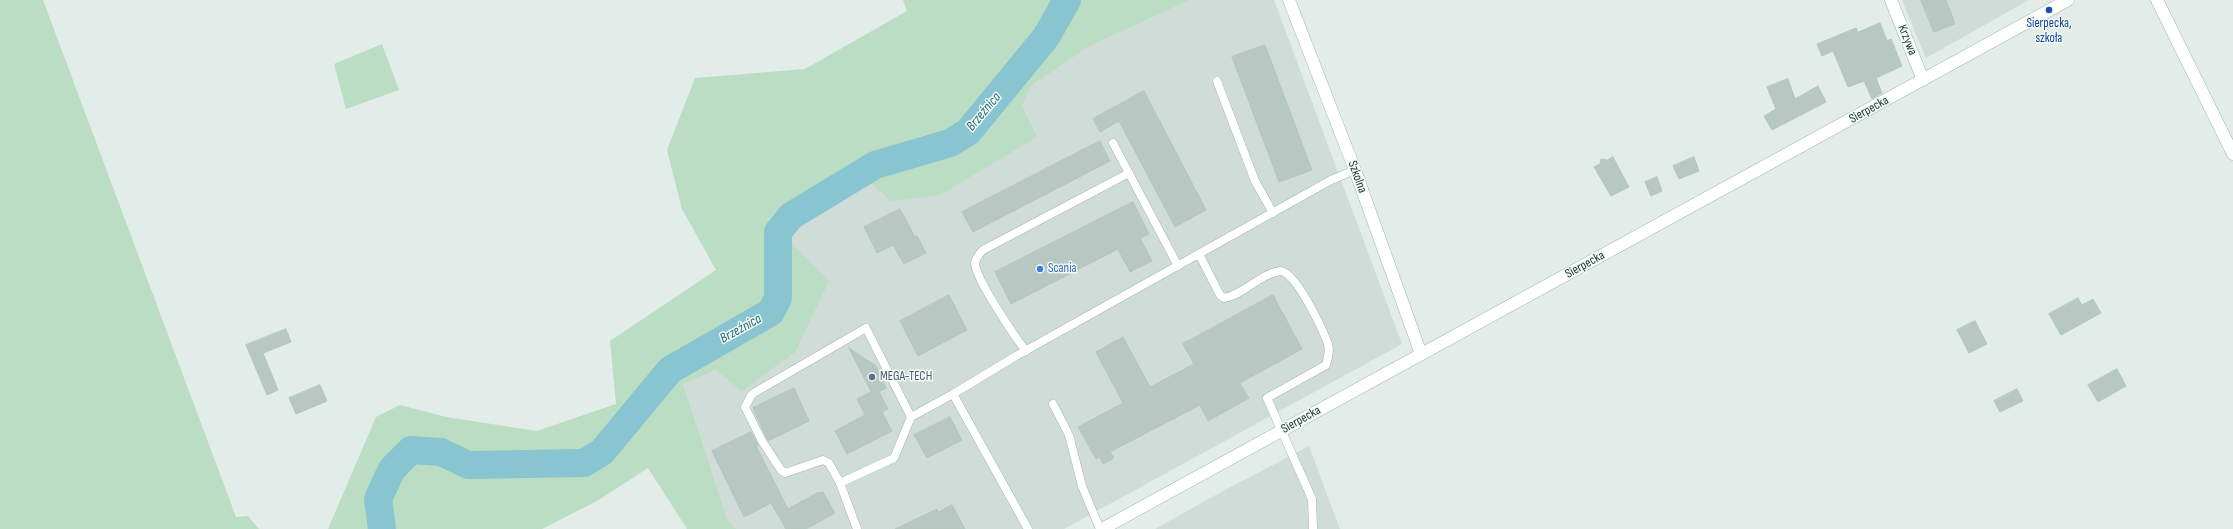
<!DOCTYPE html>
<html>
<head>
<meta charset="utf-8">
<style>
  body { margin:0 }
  canvas { display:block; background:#e2ece8 }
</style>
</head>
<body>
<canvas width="2233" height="529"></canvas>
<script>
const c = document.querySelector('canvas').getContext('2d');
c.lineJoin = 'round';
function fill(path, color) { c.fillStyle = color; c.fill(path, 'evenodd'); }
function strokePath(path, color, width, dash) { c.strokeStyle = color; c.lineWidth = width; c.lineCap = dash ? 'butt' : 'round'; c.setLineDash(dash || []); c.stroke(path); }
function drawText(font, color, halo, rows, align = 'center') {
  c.font = font + ' "Sofia Sans Condensed",sans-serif'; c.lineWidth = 3; c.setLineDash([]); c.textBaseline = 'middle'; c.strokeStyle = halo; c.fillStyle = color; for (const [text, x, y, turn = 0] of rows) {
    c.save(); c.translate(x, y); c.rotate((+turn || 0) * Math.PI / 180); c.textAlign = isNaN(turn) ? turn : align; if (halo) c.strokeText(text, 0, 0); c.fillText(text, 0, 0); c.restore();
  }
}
const built = new Path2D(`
  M1190,0h84l128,344 -338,185h-327l-9,-8 -45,-137 33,-14 112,-89 -61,-62 58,-28 25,-27 172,-58 9,-20 59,-40z
  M1902,0h127l-103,58z
  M1309,446l31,83h-185l55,-31z`);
const green = new Path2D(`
  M0,0h43l193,517 12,-1 11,13h-259z
  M903,0h287l-100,46 -59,40 -9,20 15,31 -97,58 -49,6 -41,-37 -25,27 -57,28 61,62 -34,71 -53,39 -26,-21 -33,14 45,137 9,8h-50l-39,-61 -51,33 -55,28h-214l48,-112 24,-12 46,12 91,14 79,-27 -6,-63 106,-71 -34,-61 -15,-59 28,-72 110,-9 102,-58z
  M382,44l17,46 -53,19 -12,-45z`);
const river = new Path2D(`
  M382,529l-4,-30 14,-30 19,-19 30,2 27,13 116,-2 18,-11 68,-82 101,-58 7,-14v-66l13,-16 84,-51 75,-22 18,-11 78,-95 21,-37`);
const building = new Path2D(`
  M1921,0h25l9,24 -21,8z
  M1880,23l7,18 4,-2 11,27 -26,12 6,15 -10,6 -8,-18 -16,6 -15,-36 -11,5 -5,-12 39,-16 2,4z
  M1265,45l47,125 -33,12 -47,-125z
  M1788,79l7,20 23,-13 8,16 -54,28 -8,-14 12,-7 -9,-22z
  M1144,91l62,119 -31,17 -56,-106 -19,11 -7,-13z
  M1100,141l10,20 -137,71 -11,-20z
  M1613,157l16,30 -18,9 -17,-29 6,-3 1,-5 6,1z
  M1694,157l5,14 -20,8 -6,-13z
  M1657,177l5,14 -11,5 -6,-14z
  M1133,202l16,32 -9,4 12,23 -22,11 -12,-23 -107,55 -16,-32z
  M900,209l15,28 2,-1 9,17 -22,11 -11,-19 -16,8 -13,-26z
  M949,295l18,35 -49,26 -18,-35z
  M1273,295l29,54 -62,34 9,15 -41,23 -8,-16 -90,47 4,6 -11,6 -3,-7 -4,2 -18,-32 45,-24 -27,-51 27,-15 27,50 44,-23 -11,-20z
  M2078,298l4,7 11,-6 8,14 -40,22 -12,-21z
  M1975,321l12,23 -18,9 -12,-23z
  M286,329l5,13 -28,11 15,37 -11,5 -21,-50z
  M849,348l27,18 10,22 -7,4 9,17 -6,3 10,19 -45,23 -12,-23 30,-16 -8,-16 14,-7z
  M2117,369l9,17 -28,16 -10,-17z
  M320,385l7,16 -31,13 -7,-16z
  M794,388l15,33 -41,20 -15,-33z
  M2017,389l6,12 -23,11 -6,-11z
  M950,417l12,23 -35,18 -13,-23z
  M751,432l7,13 -2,1 32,63 29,-16 6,-1 12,21 -29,16h-20l-15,-26 -27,14 -32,-66z
  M952,505l13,24h-70l42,-20 1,3z`);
const service = new Path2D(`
  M1217,81l38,100 18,32
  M1113,143l65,123
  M1199,254l21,41 4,3c20,-3 35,-24 56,-27 15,-1 43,59 48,73 2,7 0,14 -2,21l-59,33 45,101 1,30
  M1026,351c-11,-14 -51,-73 -51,-88 1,-5 5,-10 8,-13l146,-77
  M953,394l63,-38 315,-176 24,-10
  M1053,404l16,31 13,51 18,43
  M840,483l-11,-20 -6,-3 -38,13 -4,-3 -19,-29 -17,-34 7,-13 114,-66 45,89
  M857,529l-17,-46 54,-25 17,-41 42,-23 75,135`);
const minor = new Path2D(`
  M1289,0l66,170 66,184
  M1891,0l32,80
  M2157,0l76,154`);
const tertiary = new Path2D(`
  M1102,529l966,-529`);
const markers = [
  [2049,10,4,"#1a4fb4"],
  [1040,269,4,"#3f7fe0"],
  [872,377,4,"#5c6f8a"]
];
const transitNames = [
  ["Sierpecka,",2049,24],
  ["szkoła",2049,39]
];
const streetNames = [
  ["Krzywa",1907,40,68],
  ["Sierpecka",1869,110,-29],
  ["Szkolna",1357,177,70],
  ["Sierpecka",1585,265,-29],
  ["Sierpecka",1301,420,-29]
];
const shopNames = [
  ["Scania",1048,269]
];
const serviceNames = [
  ["MEGA-TECH",880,377]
];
const waterNames = [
  ["Brzeźnica",984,112,-50],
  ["Brzeźnica",741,329,-29]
];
fill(built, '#d0dcd7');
fill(green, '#baddc4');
strokePath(river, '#89c5d1', 28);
fill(building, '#b7c7c1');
strokePath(building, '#b4c6bf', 1);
strokePath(service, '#a5b4af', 9);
strokePath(minor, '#a5b4af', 13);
strokePath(tertiary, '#a5b4af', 13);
strokePath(service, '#fff', 8);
strokePath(minor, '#fff', 12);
strokePath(tertiary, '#fff', 12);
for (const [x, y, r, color] of markers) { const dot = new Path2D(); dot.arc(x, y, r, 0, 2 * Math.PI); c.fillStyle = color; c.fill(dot); strokePath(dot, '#f2f9f5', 1.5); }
drawText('13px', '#164399', '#f2f9f5', transitNames);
drawText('13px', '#223d36', '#f2f9f5', streetNames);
drawText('13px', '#366cbe', '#f2f9f5', shopNames, 'left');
drawText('13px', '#4e5e75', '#f2f9f5', serviceNames, 'left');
drawText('italic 14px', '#1c6879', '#f2f9f5', waterNames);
</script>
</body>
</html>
